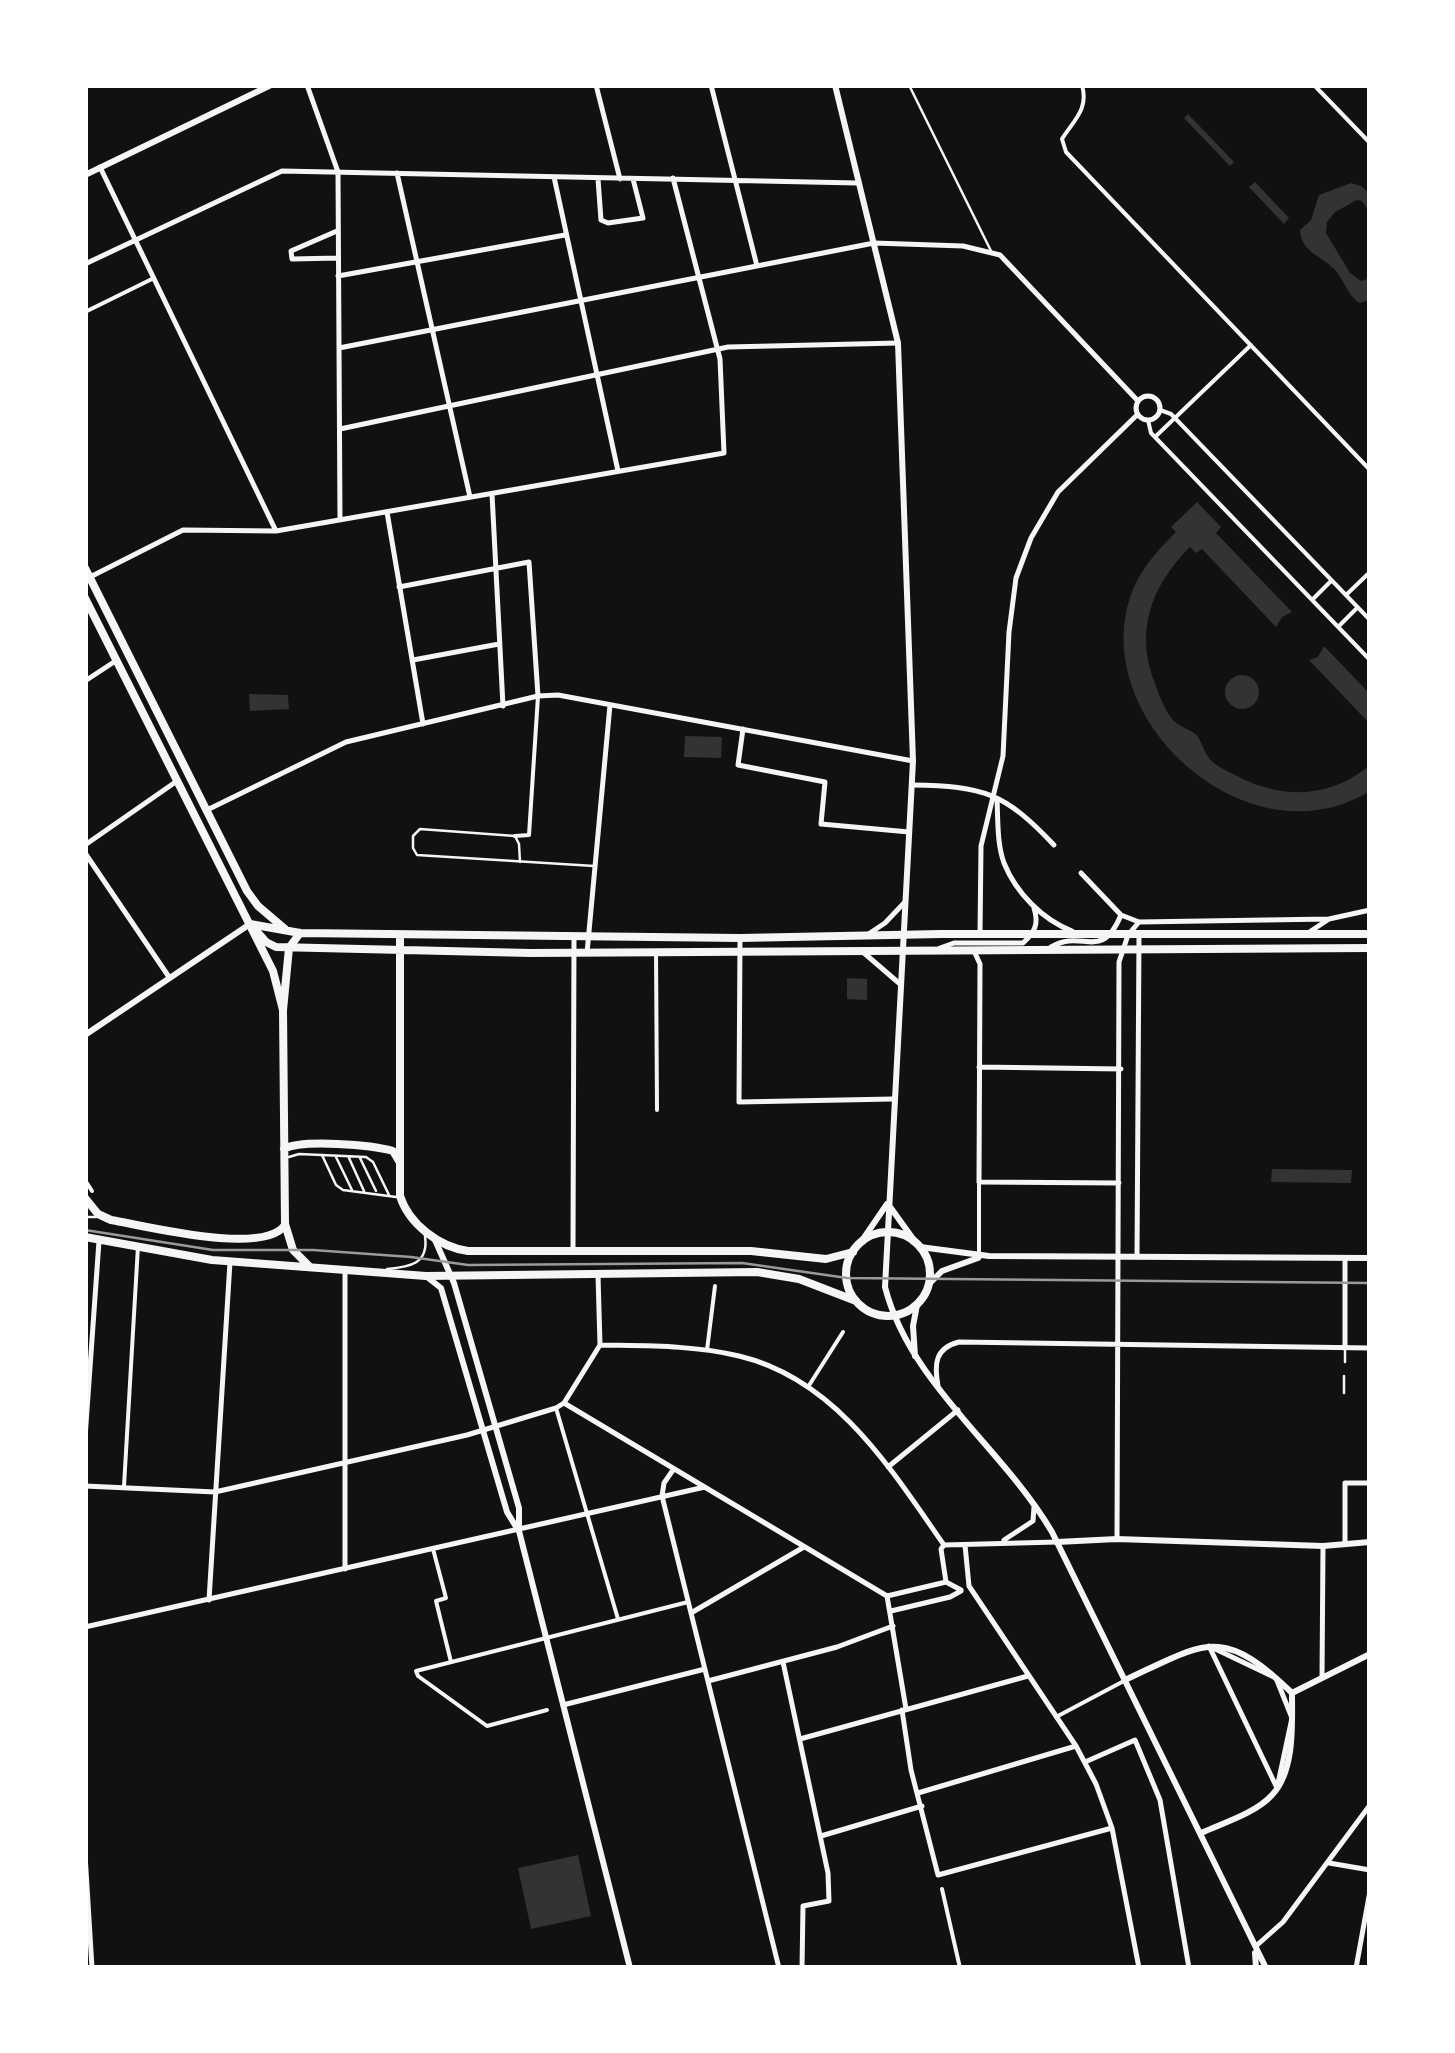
<!DOCTYPE html>
<html>
<head>
<meta charset="utf-8">
<style>
  body { margin:0 }
  #map { position:relative; width:1455px; height:2053px; overflow:hidden; background:#111; font-family:"Nunito Sans",sans-serif }
  canvas { display:block }
  .frame { position:absolute; inset:0; border:88px solid #fff; pointer-events:none }
</style>
</head>
<body>
<div id="map">
<canvas width="1455" height="2053"></canvas>
<div class="frame"></div>
</div>
<script>
const c = document.querySelector('canvas').getContext('2d');
c.lineJoin = 'round';
function fill(path, color) { c.fillStyle = color; c.fill(path, 'evenodd'); }
function strokePath(path, color, width, dash) { c.strokeStyle = color; c.lineWidth = width; c.lineCap = dash ? 'butt' : 'round'; c.setLineDash(dash || []); c.stroke(path); }
const water = new Path2D(`
  M1188,114l46,48 -4,4 -46,-48z
  M1255,182l34,36 -5,6 -35,-37z
  M1351,183l10,3 9,8v19l-8,-12 -5,-1 -22,12 -8,10 -1,11 24,40 11,8 9,-3v22l-11,3c-12,-9 -14,-21 -23,-32 -13,-15 -35,-18 -36,-41l11,-10 8,-25z
  M1197,502l24,25 -5,6 76,79 -10,5 -6,10 -74,-78 -6,4 -6,-6c-40,40 -56,86 -34,139 4,12 9,24 17,34 7,8 19,9 25,17 4,6 6,15 11,21 7,9 22,15 32,20 44,22 91,19 129,-13v26c-123,76 -290,-77 -236,-204 10,-22 25,-38 42,-55l-5,-5z
  M1324,646l46,48v30l-61,-64 9,-3z
  M1225 692a17 17 0 1 1 34 0a17 17 0 1 1-34 0Z
  M249,694l39,1 1,14 -39,2z
  M685,736l37,1 -1,21 -37,-1z
  M847,978l20,1v21l-20,-1z
  M1272,1169l80,1 -1,13 -80,-1z
  M578,1855l13,61 -60,13 -13,-61z`);
const service = new Path2D(`
  M909,85l82,166
  M520,862l-1,-18 -4,-8 -95,-7 -7,7v12l4,7 177,11
  M322,1155l14,30 7,5 53,7
  M289,1157l10,-3 67,3 7,5 16,33
  M336,1157l16,33
  M349,1158l15,33
  M360,1158l16,33
  M85,1217h11
  M387,1269c23,-2 42,-5 38,-33
  M1345,1362v-14
  M1344,1393v-17`);
const pedestrian = new Path2D(`
  M1082,85c7,24 -8,35 -20,54l4,13 304,318
  M1314,85l56,58
  M85,312l69,-34
  M1160,410l11,4 199,206
  M1148,420l3,13 219,227
  M1155,437l96,-92
  M1346,595l24,-23
  M1312,600l18,-18
  M1338,627l18,-18
  M515,836l14,-1 9,-139
  M656,952l1,158
  M85,1180l7,11
  M979,1182v73
  M707,1350l8,-64
  M808,1387l35,-55
  M556,1408l62,211
  M124,1486l14,-240
  M433,1549l13,49 -10,3 15,61
  M547,1710l-60,16 -69,-50 -2,-5 272,-69
  M1056,1717l66,-35
  M942,1889l18,79`);
const minor = new Path2D(`
  M307,85l31,87 2,348
  M596,85l24,94
  M711,85l46,181
  M100,167l176,364
  M397,173l73,324
  M554,177l64,294
  M598,179l3,41 7,3 35,-5 -10,-39
  M337,231l-46,20 1,8 46,-1
  M85,264l197,-93 575,12
  M338,276l227,-41
  M339,348l535,-105 89,3 37,9 138,146
  M1136 408a12 12 0 1 1 24 0a12 12 0 1 1-24 0Z
  M340,429l388,-82 170,-4
  M492,494l11,212
  M387,512l36,212
  M90,577l93,-47 93,1 448,-78 -4,-94 -47,-181
  M399,587l130,-25 9,134
  M413,660l86,-16
  M85,681l32,-21
  M743,729l-5,36 87,17 -4,42 88,8
  M912,785c72,1 93,8 142,60
  M997,799c1,21 0,45 7,64 12,30 39,57 68,68
  M207,810l139,-68 192,-46 20,-1 355,66
  M85,845l92,-64
  M85,853l84,124
  M1081,873l40,42 18,7 190,-3
  M1308,933l21,-14 41,-9
  M980,934l1,-88 22,-90 6,-124 7,-54 15,-40 27,-46 80,-78
  M867,935l18,-12 19,-20
  M740,939l-1,163 154,-3
  M1051,947c32,-19 50,16 70,-32
  M940,948l14,-5h69c12,-11 16,-19 11,-35
  M974,951l6,13 -1,218 140,1
  M587,953l23,-248
  M864,953l36,31
  M979,1067l142,2
  M573,1250l1,-313
  M1137,1257l2,-322
  M600,1345c46,1 93,0 139,11 97,23 152,113 205,189
  M1345,1348v-90
  M938,1386c-4,-22 -3,-38 21,-44l411,6
  M564,1403l323,193 59,-14
  M85,1438l14,-197
  M888,1467l70,-57
  M673,1470l-9,13 -2,13 117,472
  M85,1486l130,6 252,-57 89,-27 8,-5 36,-58 -2,-70
  M1117,1539l2,-577 9,-27 11,-13
  M1004,1540l29,-19 1,-14
  M1345,1541v-58h25
  M944,1545l113,-3
  M944,1545l-3,4 5,33 15,8
  M965,1545l4,41
  M345,1569v-297
  M969,1586l107,160 20,38 16,44 27,140
  M887,1596l19,113
  M209,1600l21,-338
  M891,1611l59,-14 11,-6
  M691,1613l113,-66
  M85,1627l620,-140
  M1209,1646l67,32 16,40 -15,70z
  M783,1662l45,211 1,28 -26,5 -1,62
  M1322,1678l1,-132
  M708,1681l129,-34 56,-21
  M563,1705l142,-36
  M902,1710l9,60 27,105 174,-47
  M800,1739l228,-63
  M1085,1762l50,-22 25,60 29,168
  M918,1793l158,-47
  M821,1836l101,-30
  M85,1854l7,114
  M1329,1863l41,7
  M1256,1946l27,-24 87,-117
  M85,1965l1,3
  M1356,1968l14,-77`);
const tertiary = new Path2D(`
  M85,175l186,-90
  M85,1035l165,-111
  M920,1247l69,9 381,2
  M929,1284l13,-13 36,-13
  M1057,1542l60,-3 206,7 47,-4
  M1125,1680c80,-37 96,-56 167,13 0,31 3,78 -20,102 -16,18 -49,28 -71,38
  M1292,1693l78,-39`);
const secondary = new Path2D(`
  M835,85l63,258 15,418 -28,526c25,97 117,160 167,245l214,436
  M888,1204l28,39
  M435,1240l19,43 65,225v23l111,437
  M859,1245l28,-41
  M427,1277l14,11 66,224 11,18
  M915,1356l-2,-30 4,-21
  M1255,1953l1,15`);
const primary = new Path2D(`
  M85,568l162,323 11,15 27,23
  M85,598l188,373 10,39
  M250,924l16,18 10,5 255,6 839,-5
  M250,924l50,9 440,5 201,-4h429
  M300,933l-11,15 -6,62 2,214 8,26 16,16
  M400,935v261c9,28 39,51 68,55h283l75,8 27,-7
  M284,1149c18,-10 88,-4 109,2l6,10
  M85,1198l13,16 13,6c35,6 153,36 174,5
  M846 1274a42 42 0 1 1 84 0a42 42 0 1 1-84 0Z
  M85,1237l127,23 214,16 331,-4 42,7 57,22`);
const tram = new Path2D(`
  M85,1230l128,20h100l98,7 57,8 274,-2 105,15 523,5`);
fill(water, '#333');
strokePath(service, '#f5f5f5', 2.5);
strokePath(pedestrian, '#f5f5f5', 4);
strokePath(minor, '#f5f5f5', 5);
strokePath(tertiary, '#f5f5f5', 6);
strokePath(secondary, '#f5f5f5', 6);
strokePath(primary, '#f5f5f5', 8);
strokePath(tram, '#9a9a9a', 2.5);
</script>
</body>
</html>
